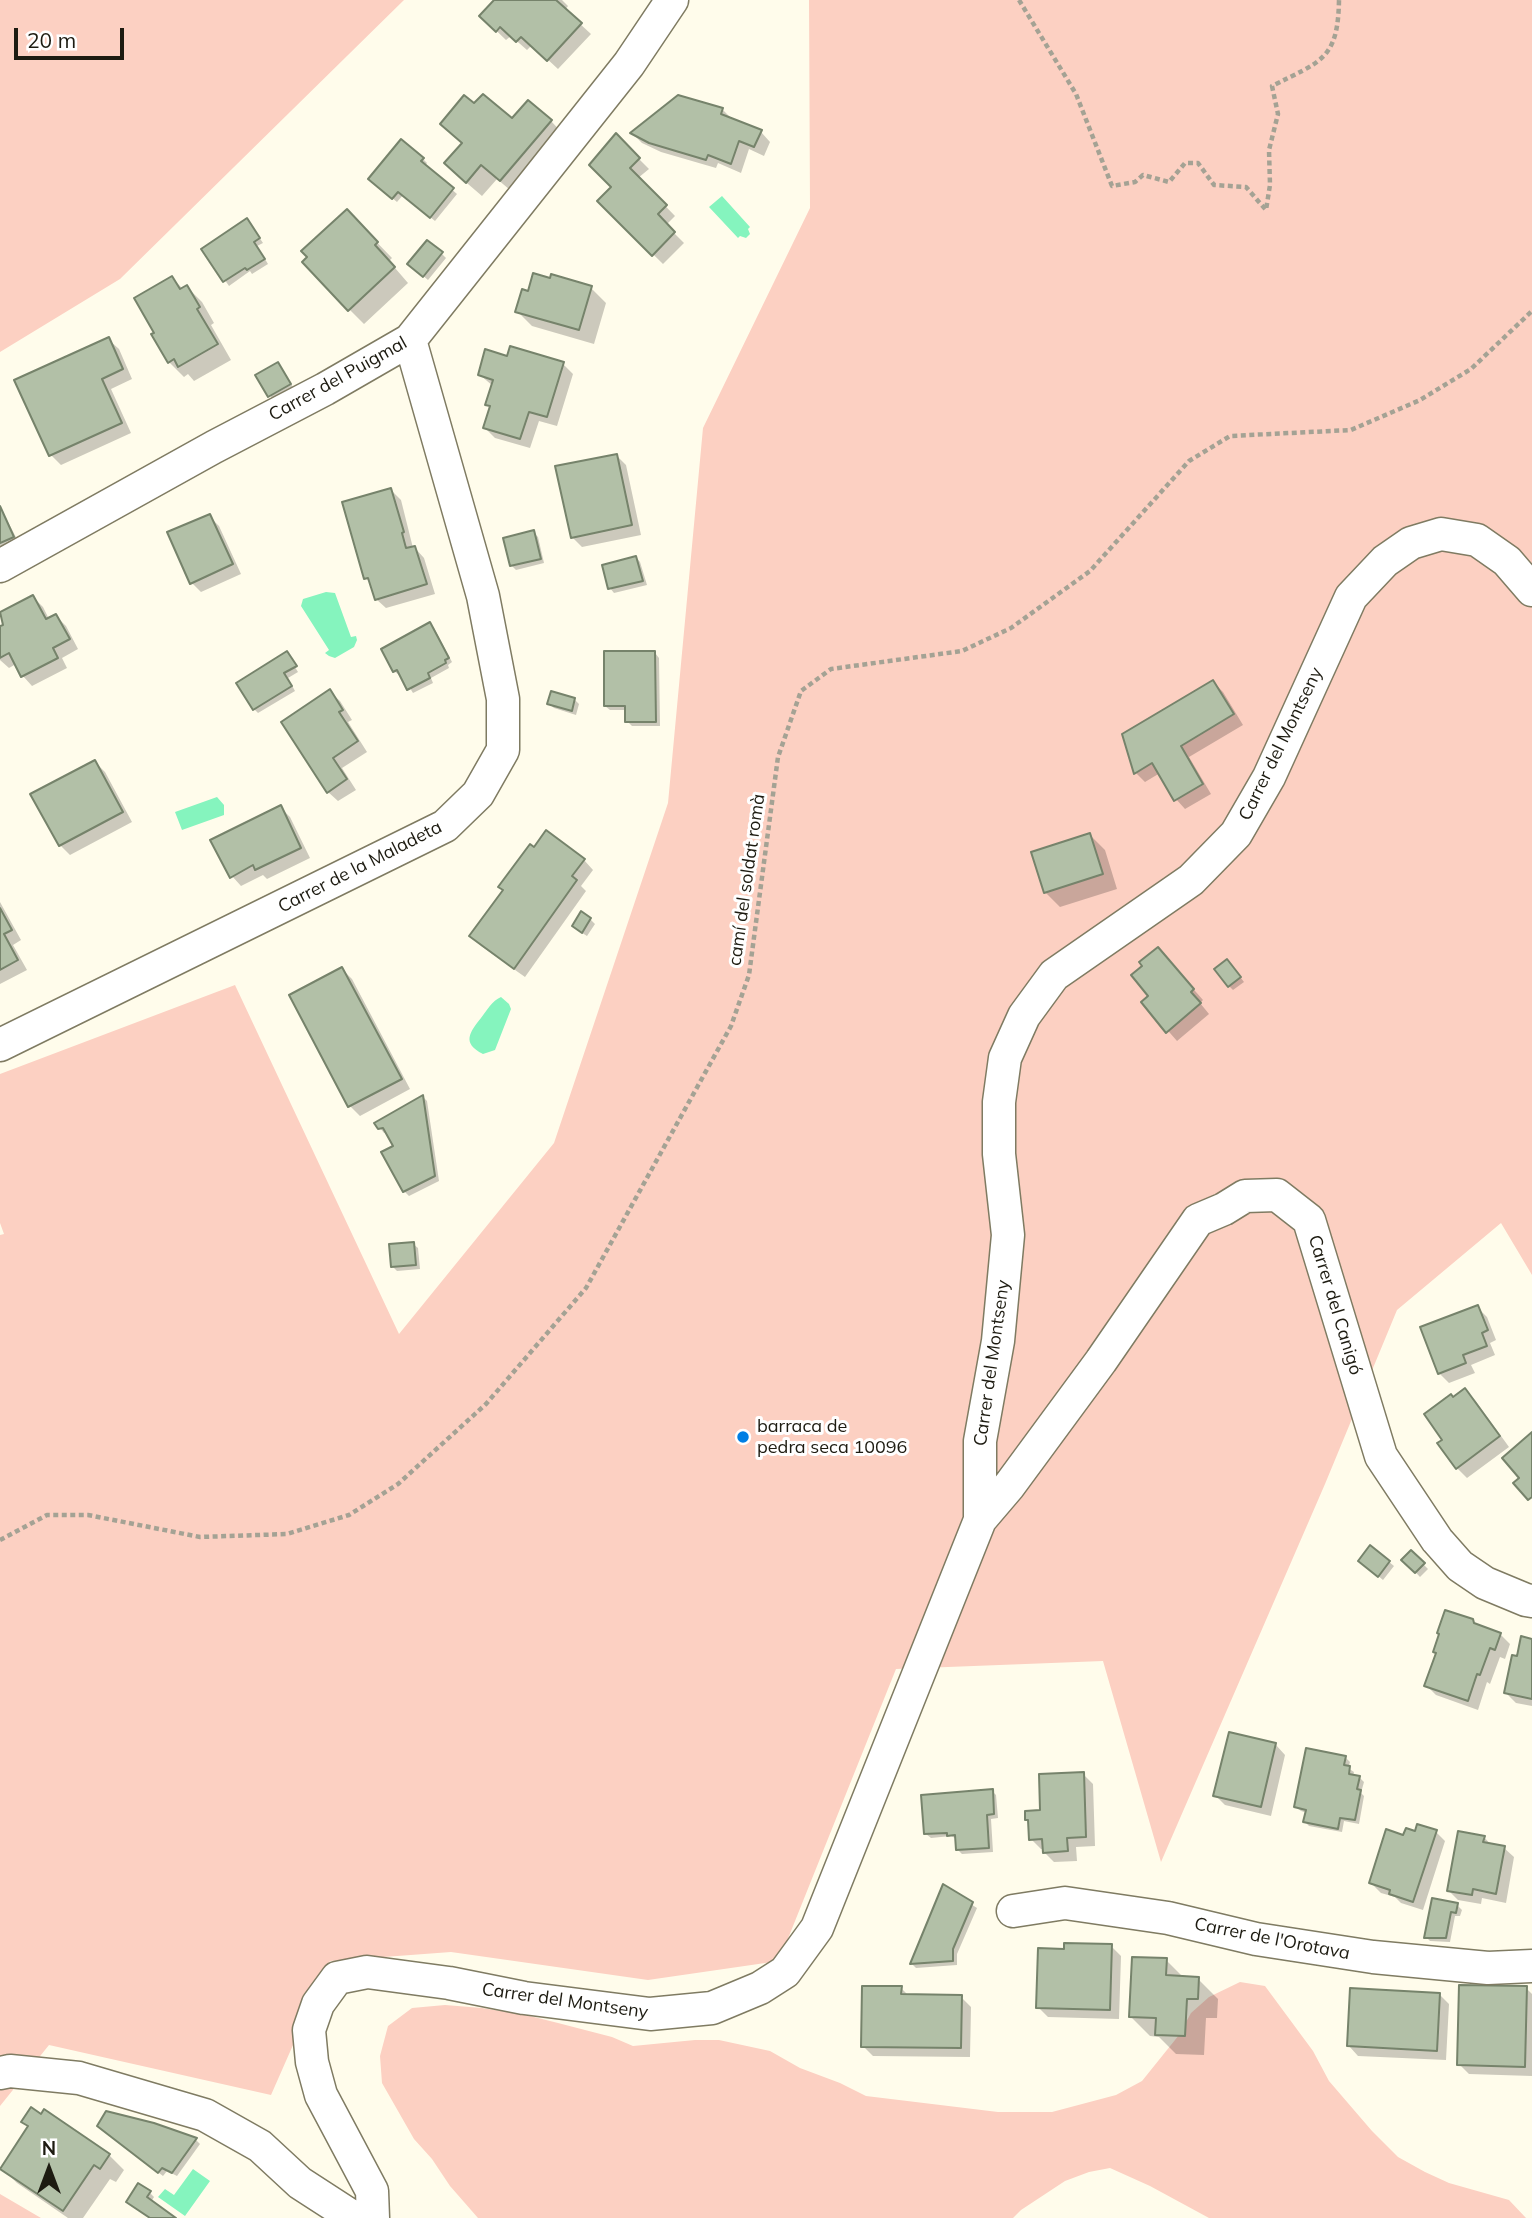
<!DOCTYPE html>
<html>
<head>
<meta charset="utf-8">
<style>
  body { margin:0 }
  #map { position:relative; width:1532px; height:2218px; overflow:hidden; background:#fffceb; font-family:Mulish,sans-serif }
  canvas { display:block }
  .north { position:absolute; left:14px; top:2134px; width:70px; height:70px; -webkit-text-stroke:5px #fff; paint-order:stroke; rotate:0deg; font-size:19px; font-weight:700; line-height:28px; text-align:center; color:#1d1b11 }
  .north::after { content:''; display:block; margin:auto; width:24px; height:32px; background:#1d1b11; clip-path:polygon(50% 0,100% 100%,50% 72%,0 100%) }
  .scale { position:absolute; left:14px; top:28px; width:110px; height:32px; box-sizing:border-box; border:4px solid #1d1b11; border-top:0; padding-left:9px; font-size:21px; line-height:24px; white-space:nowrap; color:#1d1b11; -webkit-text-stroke:5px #fff; paint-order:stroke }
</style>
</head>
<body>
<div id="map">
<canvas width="1532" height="2218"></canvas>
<div class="north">N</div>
<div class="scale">20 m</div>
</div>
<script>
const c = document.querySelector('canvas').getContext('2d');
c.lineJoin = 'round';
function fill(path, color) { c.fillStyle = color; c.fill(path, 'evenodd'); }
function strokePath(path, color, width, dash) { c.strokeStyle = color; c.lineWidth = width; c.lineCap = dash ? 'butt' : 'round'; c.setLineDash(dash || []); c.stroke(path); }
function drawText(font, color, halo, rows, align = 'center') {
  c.font = font + ' Mulish,sans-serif'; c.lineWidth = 6; c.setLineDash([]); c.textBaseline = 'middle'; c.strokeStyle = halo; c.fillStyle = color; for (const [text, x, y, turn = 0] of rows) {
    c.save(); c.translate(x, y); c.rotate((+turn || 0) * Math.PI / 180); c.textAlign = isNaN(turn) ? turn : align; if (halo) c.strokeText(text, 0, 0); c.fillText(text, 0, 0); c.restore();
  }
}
const green = new Path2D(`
  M0,0h404l-284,279 -120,73z
  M809,0h723v1275l-31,-52 -104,87 -72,174 -164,378 -58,-201 -207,8 -117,292 -131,19 -197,-28 -121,9 -59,134 -222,-50 -49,61v-871l4,-1 -4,-11v-149l235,-89 164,349 155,-191 114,-340 35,-375 107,-220z
  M1240,1982l25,4 48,65 16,30 43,50 26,26 27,15 24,11 60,17 17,18h-317l-59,-32 -40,-18 -21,4 -24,9 -44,29 -8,8h-535l-28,-32 -18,-27 -18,-20 -32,-56 -2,-27 8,-30 24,-18 33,-3 37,3 44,7 32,8 54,14 21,9 62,-6h24l51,11 30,17 40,15 26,13 132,16h54l64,-17 26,-14 37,-46 12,-22 18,-16z
  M0,2194l41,24h-41z`);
const water = new Path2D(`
  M722,196l28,31 -2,2 2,5 -4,4 -6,-2 -2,2 -29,-31z
  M326,592l9,1 16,44 5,-1 1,4 -3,7 -19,11 -6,-2 -4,-3 4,-3 -28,-44 2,-7z
  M217,797l7,8v10l-42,15 -7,-18z
  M501,997l8,7 2,5 -16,41 -12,4c-22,-11 -13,-22 -2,-36 6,-8 11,-17 20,-21z
  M193,2169l17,12 -25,35 -27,-19 7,-8 9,6z`);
const shadow = new Path2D(`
  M496,0h66l6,6 -3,4 26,24 -33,35 -26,-24 -5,5 -16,-14 -5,4 -25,-24z
  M475,106l37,15h39l14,15 -49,59 -19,-16 -15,17 -21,-18 2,-35z
  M722,109l10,10 29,13 9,10 -6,14 -15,-7 -8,24 -23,-10 -2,5 -55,-16 -19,-9 -9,-9z
  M616,136l33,33 -11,9 37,38 -9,9 18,18 -21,21 -64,-63 15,-14z
  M423,159l4,4 -2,3 32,28 -22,27 -32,-26 -6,7 -23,-19z
  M251,225l12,18 -6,3 11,18 -16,10 -2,-3 -21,15 -26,-37z
  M361,226l31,32 -3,3 19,22 -44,41 -15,-15z
  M442,254l4,4 -18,22 -14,-12z
  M172,278l11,11 4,-2 15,15 12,21 -3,2 20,35 -37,21 -6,-7 -4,3 -15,-15z
  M591,288l15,15 -12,41 -62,-18 -15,-15z
  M109,340l10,9 13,30 -21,10 20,44 -70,32 -10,-10z
  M508,358l55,6 10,10 -16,52 -18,-5 -9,27 -35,-10 -10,-10 6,-20 -4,-3 6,-19 -13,-11z
  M282,368l12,21 -20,12 -17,-25z
  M616,455l10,10 15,70 -59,12 -10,-10z
  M391,490l10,10 12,48h2l9,10 11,36 -49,14 -10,-9 -4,-15 -6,-6z
  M0,507l18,34 -18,8z
  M209,516l10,10 22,48 -40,18 -9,-9z
  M533,532l5,5 6,26 -28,7 -5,-5z
  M636,557l4,5 7,23 -33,8 -4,-5z
  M33,597l10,10 6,12 7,-3 10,10 12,23 -16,9 5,10 -35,18 -9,-10 -7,-12 -7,4 -9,-8v-32l6,-3 -6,-11z
  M430,624l4,4 18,34 -4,3 1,3 -18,10 2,5 -20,10 -12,-19 -2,1 -5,-4z
  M655,653l4,5 1,68h-28l-5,-5v-11h-17l-5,-4z
  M288,656l10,16 -10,6 7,13 -37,22 -4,-4z
  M1213,682l10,10 20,33 -54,32 22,37 -26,15 -9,-10 -16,-26 -15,9 -9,-9z
  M330,692l10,9 12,19 -4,2 19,30 -25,16 14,22 -18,11 -10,-9z
  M574,699l5,5 -3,11 -22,-7 -5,-4z
  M95,762l10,10 27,50 -62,33 -10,-10 -27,-50z
  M280,807l10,10 20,41 -43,21 -4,-4 -22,11 -9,-10z
  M1090,835l15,15 12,39 -57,18 -15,-15z
  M584,860l9,10 -12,16 5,5 -61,86 -44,-31 -9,-10z
  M0,902l21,38 -8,5 14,25 -27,14z
  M590,919l5,5 -8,12 -8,-5z
  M1167,959l36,41 -3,3 9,11 -32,27 -34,-39 8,-6z
  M1231,965l13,17 -11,8 -4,-4z
  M342,969l10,10 58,110 -50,27 -10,-10 -59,-110z
  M423,1097l4,4 12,80 -30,15 -5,-5 -8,-45 -8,-14 -4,1 -4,-5z
  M413,1244l5,4 2,21 -23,2 -4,-4z
  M1477,1307l10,10 9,23 -6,3 5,12 -24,10 4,8 -26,10 -10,-10z
  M1465,1391l10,9 34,47 -42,31 -10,-10 -12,-28 8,-41z
  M1371,1547l23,19 -11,14 -18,-15z
  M1411,1552l17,17 -8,8 -16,-17z
  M1472,1621l5,5 23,8 10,10 -5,15 -5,-2 -10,27 -3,-2 -9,28 -42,-15 -10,-10 11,-31z
  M1532,1640v66l-16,-3 -10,-10 12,-35z
  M1276,1745l9,10 -14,61 -46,-11 -10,-10z
  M1345,1757l5,5 -2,6 6,4 -1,4 6,1 5,5 -3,11 3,3 -5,28 -15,-3 -2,11 -33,-6 -4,-4 2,-9 -6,-2 -5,-4z
  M1083,1774l10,10 2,62 -19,1 1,14 -23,1 -10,-10v-3h-3l-10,-10 -1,-17 -3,-3 15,-7z
  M992,1791l4,4 2,23 -7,1 2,33 -31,2 -5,-5v-10l-6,-3 -20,2 -5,-4z
  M1436,1832l9,9 -22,69 -22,-7 -6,-6 -14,-4 -10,-10 34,-46 11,-4z
  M1484,1837l8,9 12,2 10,9 -8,46 -24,-5 -1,6 -23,-4 -9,-9z
  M944,1887l33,21 -20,46v11l-41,3 -4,-4z
  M1457,1905l5,5 -2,6h-5l-5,26 -20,-1 -4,-4z
  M1111,1946l10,10 -2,63 -71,-2 -10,-10 28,-57z
  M1166,1960l18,18 14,1 20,20 -1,19h-11l-2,37 -28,-1 -17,-17 -9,-1 -20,-20z
  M901,1988l8,8 52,1 10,10 -1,50 -97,-1 -10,-10z
  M1526,1988l6,6v82l-63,-2 -10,-10z
  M1439,1994l10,10 -3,56 -88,-4 -9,-10z
  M103,2131l93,9 4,4 -23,32 -10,-5 -4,5z
  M109,2155l15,15 -8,12 -6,-3 -27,39h-15l-51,-35 -15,-15z
  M150,2193l4,4 -3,5 24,16h-25l-22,-16z`);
const building = new Path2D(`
  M494,0h62l26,23 -35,38 -26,-24 -5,5 -16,-15 -4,5 -17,-16z
  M483,94l29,24 16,-18 24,20 -52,61 -19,-16 -15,18 -22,-20 18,-20 -22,-19 24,-29 10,8z
  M678,95l45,13 -2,6 41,16 -8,17 -15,-6 -8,23 -23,-9 -2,5 -57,-17 -19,-10z
  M616,133l24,25 -10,10 37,37 -9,9 17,18 -23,24 -55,-55 14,-14 -22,-22z
  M401,139l23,19 -3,3 33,27 -24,30 -32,-26 -6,7 -24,-20z
  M347,209l31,33 -3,3 20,22 -47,44 -46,-49 5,-5 -6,-6z
  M247,218l13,20 -6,4 11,17 -18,11 -2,-2 -22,14 -22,-33z
  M427,240l16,12 -20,25 -16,-13z
  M533,273l17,5 1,-4 41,12 -13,44 -64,-18 7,-23 6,2z
  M172,276l8,13 7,-4 13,22 -3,2 21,35 -40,23 -4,-8 -6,4 -17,-29 3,-1 -20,-35z
  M109,337l14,32 -21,10 20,44 -73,33 -35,-76z
  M510,346l54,16 -17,55 -18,-5 -9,27 -37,-11 7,-22 -5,-1 8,-25 -15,-5 7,-26 22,7z
  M278,362l13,22 -23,13 -13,-22z
  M617,454l15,71 -61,13 -16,-72z
  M391,488l13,44 -2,1 4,15 9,-2 12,38 -52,16 -7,-22 -4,1 -22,-77z
  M0,506l14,31 -14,6z
  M210,514l23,50 -43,20 -23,-52z
  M534,530l7,29 -31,7 -7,-28z
  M636,556l7,25 -35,8 -6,-24z
  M33,595l13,24 10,-5 14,25 -17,9 5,10 -37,19 -12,-24 -9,5v-32l3,-1 -3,-13z
  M430,622l19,36 -4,2 1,3 -18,10 2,5 -23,12 -10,-20 -4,2 -12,-23z
  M287,651l10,15 -13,7 8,13 -39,24 -17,-27z
  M604,651h51l1,71h-31v-16h-21z
  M1213,680l21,34 -53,32 22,38 -29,17 -22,-38 -18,11 -12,-40z
  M330,689l13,21 -4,2 19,29 -25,17 14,21 -20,14 -46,-71z
  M551,691l24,7 -3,13 -25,-7z
  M95,760l28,52 -64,34 -29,-52z
  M281,805l20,43 -46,22 -2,-5 -23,13 -20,-38z
  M546,830l39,29 -13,17 5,4 -63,89 -45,-33 34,-46 -5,-3 32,-43 4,3z
  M1090,833l13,41 -59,19 -13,-41z
  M0,908l12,22 -8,4 14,26 -18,10z
  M581,911l10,7 -9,15 -10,-7z
  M1158,947l36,42 -3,3 10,11 -35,30 -25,-31 7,-6 -17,-21 11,-9 -3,-4z
  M1227,959l14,18 -13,10 -14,-18z
  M342,967l60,112 -54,28 -59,-112z
  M423,1095l12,81 -32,16 -22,-40 12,-6 -10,-18 -5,1 -4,-6z
  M414,1242l2,23 -25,2 -2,-23z
  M1478,1305l10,25 -6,3 5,13 -24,9 3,8 -28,11 -18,-47z
  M1465,1388l35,48 -44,33 -19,-26 5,-3 -18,-26 27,-20 2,3z
  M1532,1432v65l-4,3 -15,-17 6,-5 -17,-20z
  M1370,1545l20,16 -12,16 -20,-16z
  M1411,1550l14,13 -10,10 -14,-13z
  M1445,1610l28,9 1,4 27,10 -6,17 -5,-2 -10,27 -3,-1 -9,27 -44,-15 12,-33 -3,-1 6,-18 -2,-1z
  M1521,1636l11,3v60l-28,-6 8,-38 5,1z
  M1229,1732l47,11 -15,64 -48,-11z
  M1306,1748l40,8 -2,9 6,1 -1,8 11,2 -3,13 4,1 -6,30 -15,-2 -2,11 -35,-7 3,-12 -12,-3z
  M1084,1772l2,65 -19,1 1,13 -25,2 -1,-14 -13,1 -1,-20h-3v-9l15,-1 -1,-36z
  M993,1789l1,25 -7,1 2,33 -33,2 -1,-15 -8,1v-3l-23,1 -3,-39z
  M1417,1824l20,6 -24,72 -24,-8 1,-4 -21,-7 17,-54 17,6 3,-7 9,3z
  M1458,1831l27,5 -2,6 22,4 -9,48 -23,-5 -1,6 -25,-4z
  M943,1884l30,18 -20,47v12l-43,3z
  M1432,1898l26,5 -2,10 -5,-1 -5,26h-22z
  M1064,1943l48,1 -2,66 -74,-2 2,-60 26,1z
  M1132,1957l35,1 -1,17 33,2 -1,22h-11l-2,37 -30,-1 1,-17 -27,-1z
  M1459,1985l68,1 -2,81 -68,-2z
  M862,1986h40l-1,8 61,1 -1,53 -100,-1z
  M1350,1988l90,5 -3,58 -90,-5z
  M31,2107l10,7 3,-5 66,45 -10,15 -6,-4 -31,46 -63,-42 28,-43 -7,-4z
  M106,2111l48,12 43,15 -25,35 -10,-5 -4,5 -61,-47z
  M138,2183l13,8 -4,6 29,21h-26l-24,-16z`);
const path = new Path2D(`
  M1019,0l57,94 36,92 23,-4 8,-7 26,7 16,-19h13l16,22 32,2 20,23 4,-25 -1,-35 9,-36 -6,-28c49,-25 66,-26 67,-86
  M0,1540l47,-25h41l112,22 87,-3 62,-19 49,-31 88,-80 100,-116 145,-262 18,-51 29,-218 23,-66 30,-22 131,-18 49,-23 79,-57 99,-110 41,-25 121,-6 69,-30 51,-31 61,-58`);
const minor = new Path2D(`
  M0,566l214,-119 111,-58 85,-49 219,-276 43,-64
  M0,1045l445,-219 33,-32 25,-44v-51l-20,-103 -73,-256
  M980,1520l29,-34 92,-125 97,-141 26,-11 21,-13 32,-1 32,25 72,236 56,84 23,26 25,17 41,17 6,1
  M1013,1911l52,-8 103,15 88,21 117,18 115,11 44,-2
  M0,2073l10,-2 69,7 126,37 55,31 40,37 54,35
  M373,2218l-1,-27 -51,-96 -9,-33 -3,-32 9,-26 19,-26 30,-6 82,11 75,15 126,16 62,-6 48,-20 25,-16 32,-44 163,-408v-79l18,-100 10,-106 -9,-81v-52l6,-44 19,-42 30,-41 137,-95 45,-46 33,-57 82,-180 34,-36 26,-18 30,-9 36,6 30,21 25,29`);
const markers = [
  [743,1437,7,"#007ee4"]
];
const streetNames = [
  ["Carrer del Puigmal",338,379,-29],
  ["Carrer del Montseny",1281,744,-64],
  ["Carrer de la Maladeta",360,867,-27],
  ["camí del soldat romà",747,880,-82],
  ["Carrer del Canigó",1335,1305,73],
  ["Carrer del Montseny",992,1363,-82],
  ["Carrer de l'Orotava",1272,1939,11],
  ["Carrer del Montseny",565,2001,8]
];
const poiNames = [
  ["barraca de",757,1427],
  ["pedra seca 10096",757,1448]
];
fill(green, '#fcd0c2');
fill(water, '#85f4be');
fill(shadow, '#0003');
fill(building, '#b2c0a7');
strokePath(building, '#76836b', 2);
strokePath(minor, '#7f7b62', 35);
strokePath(path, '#a4a294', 4.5, [5, 3.5]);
strokePath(minor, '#fff', 32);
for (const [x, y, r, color] of markers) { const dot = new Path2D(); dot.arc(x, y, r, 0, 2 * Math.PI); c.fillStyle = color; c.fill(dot); strokePath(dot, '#fff', 2.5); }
drawText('18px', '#1d1b11', '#fff', streetNames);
drawText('18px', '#1d1b11', '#fff', poiNames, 'left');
</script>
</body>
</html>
